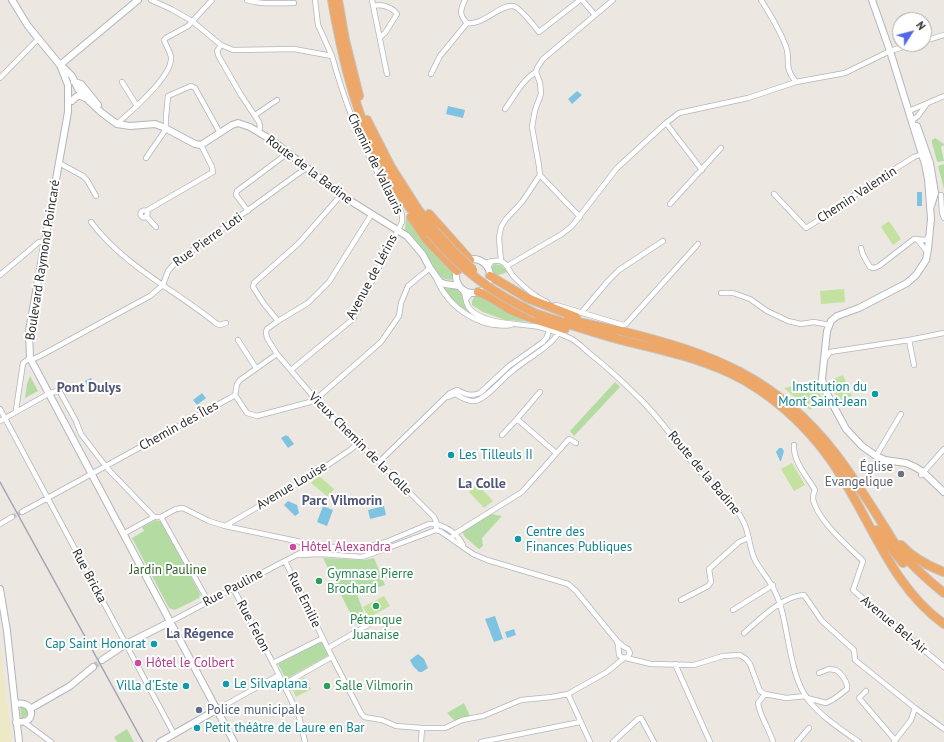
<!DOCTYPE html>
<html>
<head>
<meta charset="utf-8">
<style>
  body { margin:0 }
  #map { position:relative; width:944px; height:742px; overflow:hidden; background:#ece7e0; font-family:"PT Sans",sans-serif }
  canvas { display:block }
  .north { position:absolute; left:892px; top:12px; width:40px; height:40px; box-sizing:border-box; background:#fff; border:1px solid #ababab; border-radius:50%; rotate:54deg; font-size:11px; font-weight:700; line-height:16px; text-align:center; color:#2c2c2c }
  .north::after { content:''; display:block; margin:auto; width:14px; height:18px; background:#5168e7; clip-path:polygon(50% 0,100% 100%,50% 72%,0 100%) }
</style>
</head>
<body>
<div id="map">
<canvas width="944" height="742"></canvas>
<div class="north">N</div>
</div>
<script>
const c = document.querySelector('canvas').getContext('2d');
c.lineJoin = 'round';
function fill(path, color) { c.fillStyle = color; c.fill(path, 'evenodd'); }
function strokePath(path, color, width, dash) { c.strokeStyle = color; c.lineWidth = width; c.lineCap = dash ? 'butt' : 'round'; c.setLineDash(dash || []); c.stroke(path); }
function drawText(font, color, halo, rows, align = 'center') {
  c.font = font + ' "PT Sans",sans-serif'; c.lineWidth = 4; c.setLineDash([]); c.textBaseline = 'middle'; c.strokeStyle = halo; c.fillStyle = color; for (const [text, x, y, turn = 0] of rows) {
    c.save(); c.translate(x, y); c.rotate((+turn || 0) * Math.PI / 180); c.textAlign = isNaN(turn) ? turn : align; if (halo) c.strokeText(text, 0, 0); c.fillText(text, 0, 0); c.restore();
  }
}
const green = new Path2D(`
  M935,138l9,6v1l-3,2 3,14 -6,1 -1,-1 -5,-18v-3z
  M944,164v25l-6,-23z
  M406,216l10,15 36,40 2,6 -3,3 -7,-1 -5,-4 -15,-25 -12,-13 -7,-6z
  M494,264l7,1 7,7 -13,4 -3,-4v-5z
  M442,287l7,2 10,-2c3,5 4,7 4,13 2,9 9,13 16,18 -16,-7 -27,-17 -37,-31z
  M475,296h6l52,26 -28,-2 -22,-8 -11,-7v-4z
  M30,376l8,15 -13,7 2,-14z
  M615,382l5,5 -46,49 -4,-5z
  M491,514l11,2 -20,22 1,8 -4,3 -14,-12 -3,-5z
  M156,520l6,2 38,72 -1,4 -24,12 -6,-2 -37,-70 12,-7 -2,-4z
  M323,558l41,2 10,-2 11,27 -28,9 9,25 -10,6z
  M322,641l7,14 -43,24 -8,-15z
  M464,703l6,13 -9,2 -6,3 -8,-8z
  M20,707h4l3,3v5l-4,3 -2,-1z
  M127,729l7,13h-17l-3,-5z`);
const sand = new Path2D(`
  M0,646l1,7 11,89h-12z`);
const pitch = new Path2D(`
  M889,221l12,18 -8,6 -12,-18z
  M844,289l1,13 -24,2 -1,-13z
  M843,375l9,21 -14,5 -9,-20z
  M816,381l2,9 5,9 -13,11 -26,-22z
  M792,463l13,22 -11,6 -13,-22z
  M318,475l16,14 -6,8 -17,-14z
  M477,484l16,17 -9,7 -15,-16z
  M384,596l6,10 -22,12 -5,-11z
  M304,677l7,12 -15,8 -6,-12z`);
const water = new Path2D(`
  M577,91l5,4 -10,9 -4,-5z
  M448,106l17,4 -2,8 -17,-4z
  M917,192h5v14h-5z
  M91,378l6,11 -6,3 -6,-11z
  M202,393l4,5 -9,7 -4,-5z
  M286,435l1,1h1l6,8 -6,4 -7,-10z
  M779,448h3l2,3 -3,10h-1l-4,-9z
  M288,501l9,4 2,8 -4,3 -11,-11z
  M323,506l10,4 -6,16 -10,-4z
  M384,506l2,9 -16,4 -2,-9z
  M495,616l8,23 -9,3 -9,-23z
  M514,629l2,6 -9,3 -2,-6z
  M418,654l6,5 4,9 -6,4h-3l-6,-6 -3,-6z`);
const streetTunnel = new Path2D(`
  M12,517l10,-5`);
const secondaryTunnel = new Path2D(`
  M93,667l9,-7`);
const street = new Path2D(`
  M151,0l20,9 21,12 29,24 12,5 61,-1 38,7c11,40 25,79 45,116 8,14 17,27 25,42v8l-49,97 -62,51
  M247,0c15,5 31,3 47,3
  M315,0l3,25 14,31
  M372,0l15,74
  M465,0c-5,10 -6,15 2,23 16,3 33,-19 46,-17 7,1 21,20 26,26l41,-32
  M582,0l13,15
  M761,0c9,14 18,29 24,44 7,15 -3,21 11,38
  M373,6c9,-2 19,1 24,8l-12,19 -5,4
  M924,41l20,-6
  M221,45l-4,6 2,6 22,38 18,27 1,4 -1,6
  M431,74l9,-18 27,-33
  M0,78l38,-39
  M122,82l15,24
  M505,109c9,-12 18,-30 31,-37
  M909,111l35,-15
  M255,115l22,-15
  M914,119l4,-3 8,-11
  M666,123l36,47
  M117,124c14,-13 56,-48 54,-67 -1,-5 -5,-12 -7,-17l2,-2 22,-12 24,-26
  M146,158l20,-29v-12l2,-21 23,-10 4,2 25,45
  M59,163l24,13 4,4 9,16
  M540,175l40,42
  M774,194l32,34 19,-12 38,-27 51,-32 8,-3
  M941,195l1,18 2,5
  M670,204l51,-56
  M140.5 214a3.5 3.5 0 1 1 7 0a3.5 3.5 0 1 1-7 0Z
  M146,211l67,-39 -1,-5 -11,-22
  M248,211l-12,-16 1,-4 51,-38
  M371,215l-42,67 -21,21 -30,18 -11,8 -1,3 1,6 10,16 53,62 49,46 55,55 3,7 -1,6
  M146,216l10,11
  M91,222c33,44 84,68 126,102l3,1 6,-2
  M917,239l11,14
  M861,248l2,7 7,12 4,1 5,-2 35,-27 11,1 4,-3
  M501,261l-2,-23 2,-11 5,-8 16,-17 18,-27 -1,-9 -7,-39 3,-17 6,-16 -1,-11 -4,-11 1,-4 6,-9 70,-59
  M484,263c5,-1 10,-3 16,-2 7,1 9,11 14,16 9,9 21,20 33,25
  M507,266l55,-32 10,-8 45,-58 49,-45 13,-10 69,-15 48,-16 49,-9 45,-22 23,-7
  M488,267l4,-6
  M0,275l39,-33 6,-1
  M437,280c12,28 43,49 74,45
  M463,290c3,5 2,13 6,18 14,17 50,15 70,19 11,2 22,7 33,12 6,4 12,9 17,14 18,14 34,29 50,45 21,20 37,44 55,67 14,16 42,39 50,58 6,12 5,27 12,39 10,16 18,23 24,42 9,29 10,73 29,97 14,17 33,29 50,41
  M721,293h12l17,6 17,12 21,10 13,3 13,-2 15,3
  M466,299l5,-6
  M556,305l67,20 3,-1 72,-80
  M581,313l27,-32 11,-11 44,-29
  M278,321l-14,-17 -11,-17 1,-4 45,-40 42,-48
  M238,340l18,28
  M909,340l5,25
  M825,359l5,-7 79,-12 35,-7
  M31,360l9,-4 110,-60 13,-11 5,-14 7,-8 131,-95
  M540,392l-23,27 39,34
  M235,395l12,18 10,3 53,-14 5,-2 66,-58 18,-26 2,-13 7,-17 22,-18
  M448,397l7,-3c6,3 13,8 20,7 11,-2 27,-22 36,-29 12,-11 41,-26 47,-39
  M0,409l174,325
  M16,412v-2l7,-47 7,-5
  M0,421l48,-27 9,-3 3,1 16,29 5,13 26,34 47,49h7l15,-8 7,-1 26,13 16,5 81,17 8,11
  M502,435l15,-16
  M794,445c-1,17 13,31 21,45 -1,2 -2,6 -2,9 4,21 35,47 50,62l-10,29 91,77
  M876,456l25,-42
  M379,462l71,-69 7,-3c8,4 14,7 23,3l29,-27 34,-24 4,-5 2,-7
  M921,475l23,-26
  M22,512l208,-114 5,-3 2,-11 3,-4 37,-26
  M161,517l47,84
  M0,524l12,-7
  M225,526l91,-53 34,-23 8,-7
  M123,534l31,-17
  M453,536l3,-3 66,-41 47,-53 7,4
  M297,555l24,-1 41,3 26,-9 48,-18 4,1 33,23 14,6 81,24 8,7 41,50 7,6 4,2 2,4 -2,4 -5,1 -4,-3 -1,-11 -3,-6
  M233,588l40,75
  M681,600l27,-14 3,-4 -2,-13 30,-27 9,-4
  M733,610l40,-25
  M170,622l109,-58 35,-18 42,2 15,-2 15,-4 43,-18c14,-1 28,9 34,21
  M744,633c16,-14 38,-37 60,-38l18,26 32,29 1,10 60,48 29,21
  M328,648l40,-23
  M332,657l29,56 3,4 18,3 14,6 26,2h23l17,-8 21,-4 38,-16 31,-3 16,-3 39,-22 17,-14
  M626,658l25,6 43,1 29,-9 17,-1 6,4 4,5 10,27 5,3 21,4 20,-2
  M675,664l35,78
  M284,684l48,-27 -47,-96
  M866,691l-7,7 36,42
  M568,694l22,48
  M765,694l-7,9c2,14 11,25 15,39
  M807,698l19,5 8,-4 13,-10c1,-7 -6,-16 -11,-19l-7,-1 -10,4
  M216,710l63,-35
  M24,722l27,20
  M305,742l-6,-26 -26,-53 50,-25
  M421,742l1,-14
  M481,742l99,-20
  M613,742l25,-23 3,-1 13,24
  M797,742l12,-14
  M894,742l17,-22 4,-12`);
const secondary = new Path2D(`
  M12,0l16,26 32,39 8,20v27l-39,219 1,27 204,384
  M872,0l18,51 35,113 3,15 3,40 -3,30 -2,11 -10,15 -9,8 -48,25 -22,8 -6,5 -4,10 -5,48 4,13 20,37 16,17 14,10 9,4 21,3 9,4 8,5 21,20
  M60,65l78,-65
  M61,65l11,11 6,13 10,11 14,13 15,11 13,2 25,-2 8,3 32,17 6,1 31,-20 6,-2 12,4 23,14 68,54 66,41 16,19 7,13 10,14 5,2 14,2
  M74,82l7,2 17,21
  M72,101c4,-5 7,-7 13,-3
  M917,126l13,37 5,30 -4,13
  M456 276a17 17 0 1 1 34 0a17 17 0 1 1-34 0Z
  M0,589l7,42 12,111
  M102,660l24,-16 44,-22
  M15,704c3,0 6,-1 9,0 8,2 10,14 2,17 -3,1 -7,1 -10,1
  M30,709l40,-23 23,-19
  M160,742l56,-32`);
const highway = new Path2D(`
  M332,0c9,51 20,100 41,147 4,8 7,17 12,25 13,21 29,42 45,61
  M338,0l7,40 14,56
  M367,120l24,47 26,41 17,22
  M429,214l41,46
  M411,217l16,23 30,31
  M490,276l37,22 49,19
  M478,292c12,3 22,12 33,18 18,8 36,13 54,19
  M537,314c28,9 55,18 84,26 37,9 74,17 109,33 40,19 75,51 100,86 39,54 58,125 114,165
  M568,319c17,5 36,8 53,12 90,22 155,46 214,122 17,22 32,46 47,70 7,10 12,21 20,30 12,15 27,28 42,40
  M877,530l26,33
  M901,545c12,13 27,21 43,27`);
const rail = new Path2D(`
  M0,482l143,260`);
const highwayBridge = new Path2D(`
  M434,230l20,22 19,18
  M430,233c34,39 60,59 107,81`);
const markers = [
  [875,394,4,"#0f9aa8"],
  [451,455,4,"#0f9aa8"],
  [901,474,4,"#6b7280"],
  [518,539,4,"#0f9aa8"],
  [293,547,4,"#d1479c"],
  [319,581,4,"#2e9e5b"],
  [376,606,4,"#2e9e5b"],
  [154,644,4,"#0f9aa8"],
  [138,663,4,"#d1479c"],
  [226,684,4,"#0f9aa8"],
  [186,686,4,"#0f9aa8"],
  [327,686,4,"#2e9e5b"],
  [199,710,4,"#5c6f8a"],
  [197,728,4,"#0f9aa8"]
];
const streetNames = [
  ["Chemin de Vallauris",375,164,64],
  ["Route de la Badine",309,170,37],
  ["Chemin Valentin",857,195,-33],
  ["Rue Pierre Loti",208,240,-36],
  ["Boulevard Raymond Poincaré",43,260,-81],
  ["Avenue de Lérins",372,277,-62],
  ["Chemin des Îles",179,426,-29],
  ["Vieux Chemin de la Colle",360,444,45],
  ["Route de la Badine",704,473,50],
  ["Avenue Louise",292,486,-31],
  ["Rue Bricka",89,576,62],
  ["Rue Pauline",233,588,-28],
  ["Rue Emilie",304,600,64],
  ["Avenue Bel-Air",894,625,40],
  ["Rue Felon",253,626,62]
];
const cultureNames = [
  ["Institution du",867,387,"right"],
  ["Mont Saint-Jean",867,402,"right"],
  ["Les Tilleuls II",459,455],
  ["Centre des",526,532],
  ["Finances Publiques",526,547],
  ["Cap Saint Honorat",146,644,"right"],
  ["Le Silvaplana",234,684],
  ["Villa d'Este",178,686,"right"],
  ["Petit théâtre de Laure en Bar",205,728]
];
const worshipNames = [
  ["Église",893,467],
  ["Evangelique",893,482]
];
const hotelNames = [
  ["Hôtel Alexandra",301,547],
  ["Hôtel le Colbert",146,663]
];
const parkNames = [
  ["Jardin Pauline",168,570]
];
const leisureNames = [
  ["Gymnase Pierre",327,574],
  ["Brochard",327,589],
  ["Pétanque",376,620,"center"],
  ["Juanaise",376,635,"center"],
  ["Salle Vilmorin",335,686]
];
const serviceNames = [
  ["Police municipale",207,710]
];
const neighbourhoodNames = [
  ["Pont Dulys",89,388],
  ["La Colle",482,484],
  ["Parc Vilmorin",342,501],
  ["La Régence",200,634]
];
fill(green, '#b4dca2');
fill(sand, '#ede8c6');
fill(pitch, '#c3e29f');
fill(water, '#7ec4e2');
strokePath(streetTunnel, '#c6c2bc', 4.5, [4.5, 2]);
strokePath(secondaryTunnel, '#c6c2bc', 6, [6, 3]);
strokePath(street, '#b3b5be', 6);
strokePath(secondary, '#b3b5be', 8);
strokePath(highway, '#c4c4c4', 10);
strokePath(street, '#fff', 4.5);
strokePath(secondary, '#fff', 6);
strokePath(highway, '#eda769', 8);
strokePath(rail, '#a3a4b4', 1.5);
strokePath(highwayBridge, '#c4c4c4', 10, []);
strokePath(highwayBridge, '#eda769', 8);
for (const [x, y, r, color] of markers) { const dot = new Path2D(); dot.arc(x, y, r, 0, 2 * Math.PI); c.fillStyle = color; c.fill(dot); strokePath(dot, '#fff', 1.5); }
drawText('13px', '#2c2c2c', '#fff', streetNames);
drawText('13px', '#0d838f', '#fff', cultureNames, 'left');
drawText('13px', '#5b616d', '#fff', worshipNames, 'right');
drawText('13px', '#b23c85', '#fff', hotelNames, 'left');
drawText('13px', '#2d6222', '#fff', parkNames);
drawText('13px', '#27864d', '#fff', leisureNames, 'left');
drawText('13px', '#4e5e75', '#fff', serviceNames, 'left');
drawText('bold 14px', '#505678', '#fff', neighbourhoodNames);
</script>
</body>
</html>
